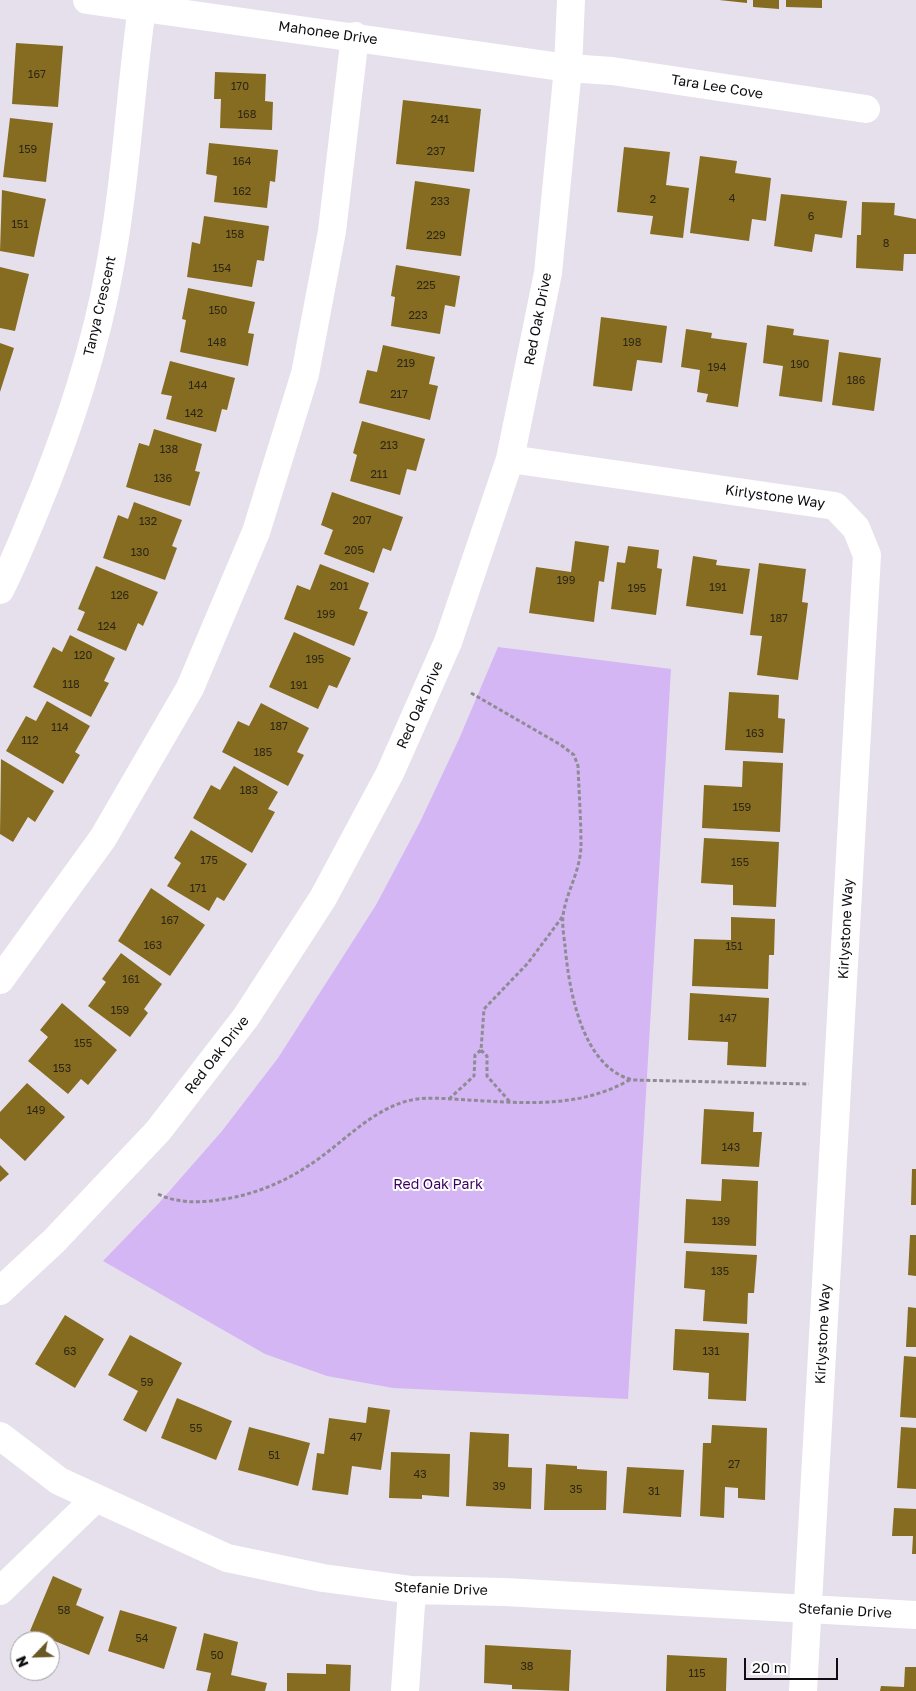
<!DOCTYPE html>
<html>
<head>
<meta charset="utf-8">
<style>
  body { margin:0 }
  #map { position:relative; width:916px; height:1691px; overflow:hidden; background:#e6e0ec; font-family:"Golos Text",sans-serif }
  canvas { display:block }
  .north { position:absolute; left:10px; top:1631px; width:50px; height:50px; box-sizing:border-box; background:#fff; border:1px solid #9f9ea0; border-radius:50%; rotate:246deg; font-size:14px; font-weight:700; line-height:20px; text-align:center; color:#0f0d11 }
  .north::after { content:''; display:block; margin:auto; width:18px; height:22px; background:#695725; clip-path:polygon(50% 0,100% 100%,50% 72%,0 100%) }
  .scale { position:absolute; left:744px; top:1658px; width:94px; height:22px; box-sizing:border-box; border:2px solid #0f0d11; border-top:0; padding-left:6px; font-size:15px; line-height:18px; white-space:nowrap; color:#0f0d11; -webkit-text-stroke:4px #fff; paint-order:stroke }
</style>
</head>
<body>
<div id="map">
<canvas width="916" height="1691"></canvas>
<div class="north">N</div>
<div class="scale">20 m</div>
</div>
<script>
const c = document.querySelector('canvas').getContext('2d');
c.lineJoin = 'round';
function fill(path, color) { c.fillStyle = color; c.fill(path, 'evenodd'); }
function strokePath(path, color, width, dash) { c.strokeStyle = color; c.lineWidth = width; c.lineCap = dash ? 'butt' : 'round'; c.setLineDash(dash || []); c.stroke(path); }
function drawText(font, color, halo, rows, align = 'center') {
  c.font = font + ' "Golos Text",sans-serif'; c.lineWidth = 4; c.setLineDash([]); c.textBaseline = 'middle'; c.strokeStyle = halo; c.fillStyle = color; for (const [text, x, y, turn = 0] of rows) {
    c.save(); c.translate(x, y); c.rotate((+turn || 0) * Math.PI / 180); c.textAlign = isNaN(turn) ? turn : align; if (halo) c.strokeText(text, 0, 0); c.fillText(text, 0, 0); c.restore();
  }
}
const green = new Path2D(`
  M498,647l173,22 -43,730 -235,-11 -66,-12 -62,-22 -162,-93 56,-58 63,-72 56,-73 98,-153 44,-83 39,-83z`);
const building = new Path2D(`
  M719,0h28v3z
  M753,0h26v9l-26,-2z
  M786,0h36v8l-36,-1z
  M16,43l47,3 -5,61 -46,-3z
  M215,72l51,2 -1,27 8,1 -1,28 -52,-2 1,-29h-7z
  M403,100l78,9 -7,63 -78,-8z
  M10,118l43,5 -7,59 -43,-5z
  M209,143l69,7 -3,32 -5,-1 -3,27 -53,-6 3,-26 -11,-2z
  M624,147l46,5 -4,33 23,3 -6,50 -33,-4 3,-18 -36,-4z
  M700,156l37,5 -2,12 36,5 -5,43 -14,-2 -3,22 -59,-8z
  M415,181l55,8 -9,67 -55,-7z
  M2,190l44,9 -12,58 -34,-6z
  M781,194l66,7 -5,37 -27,-4 -3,18 -38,-6z
  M862,202l33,1 -1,12 22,4v35h-12l-1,17 -47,-3 1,-33h4z
  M204,216l65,10 -5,35 -7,-1 -5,27 -65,-10 5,-35 8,2z
  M396,265l64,11 -5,31 -10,-2 -5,29 -49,-8 4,-29 -4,-1z
  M0,267l29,7 -14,57 -15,-3z
  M188,288l67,14 -7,31 6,1 -6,32 -68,-14 6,-32 -4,-1z
  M601,317l66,9 -5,37 -25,-3 -5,31 -39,-5z
  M767,325l27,4 -1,6 36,5 -7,62 -43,-6 4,-30 -20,-3z
  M686,329l26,4 -1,5 36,5 -9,64 -32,-5 2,-8 -11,-2 3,-22 -19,-3z
  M0,343l14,5 -14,44z
  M383,345l52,12 -6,27 9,2 -8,34 -71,-17 8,-33 10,2z
  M839,352l42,6 -7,53 -42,-6z
  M170,361l65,17 -8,32 -5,-1 -6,23 -50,-13 6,-23 -11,-2z
  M362,421l63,18 -9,32 -9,-2 -7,26 -50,-14 7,-26 -4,-2z
  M154,429l48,15 -7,27 5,1 -10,34 -64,-19 13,-44 10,3z
  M332,492l71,25 -12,34 -8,-3 -9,25 -50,-19 9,-24 -12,-5z
  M134,502l48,18 -10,26 5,2 -12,32 -62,-22 15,-43 10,4z
  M575,541l34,5 -5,36 -5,-1 -5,41 -65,-9 7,-46 35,5z
  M628,546l31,4 -2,18 5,1 -6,46 -45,-6 6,-47 8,1z
  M693,556l24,4 -1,5 34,4 -7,45 -57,-8z
  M759,563l47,6 -4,33 6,1 -10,77 -41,-5 5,-39 -12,-1z
  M320,564l49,19 -10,26 9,3 -14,34 -70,-27 13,-34 13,5z
  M96,566l62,26 -15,34 -5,-3 -12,28 -49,-21 8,-18 -7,-3z
  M294,632l57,26 -14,30 -8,-3 -11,24 -49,-22z
  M70,635l45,23 -11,23 5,2 -18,34 -58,-30 20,-40 9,5z
  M729,692l50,3 -1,23 7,1 -2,34 -58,-3z
  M47,701l43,25 -15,26 5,3 -17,29 -57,-33 20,-35 10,5z
  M261,703l48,25 -12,24 7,3 -16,31 -66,-34 16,-31 11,5z
  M1,759l53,32 -19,31 -7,-5 -15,25 -13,-8z
  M743,761l40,2 -3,69 -78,-4 2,-43 38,2z
  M234,766l44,26 -10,17 7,3 -23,41 -59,-35 18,-33 9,5z
  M191,830l56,34 -23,37 -7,-4 -8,14 -42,-25 14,-23 -7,-5z
  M704,838l75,4 -3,65 -43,-2v-20l-32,-2z
  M151,888l54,37 -35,51 -52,-35z
  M731,917l44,2 -1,36h-5l-1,34 -76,-3 2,-47 37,1z
  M121,953l41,31 -18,25 4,4 -18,24 -42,-31 18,-24 -4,-3z
  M690,993l79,5 -3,69 -39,-2 1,-23 -40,-2z
  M62,1003l55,47 -29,35 -7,-6 -13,15 -40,-33 20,-24 -8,-7z
  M27,1083l38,34 -40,44 -25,-23v-26z
  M704,1109l50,3 -1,20h9l-3,35 -58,-3z
  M0,1165l9,9 -9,8z
  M912,1169h4v36h-5z
  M722,1179l36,2 -2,65 -72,-3 2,-44 35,2z
  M910,1235h6v41l-8,-1z
  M686,1251l71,4 -3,38h-6l-1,31 -44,-3 2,-31 -21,-2z
  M908,1307l8,1v39h-10z
  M65,1315l39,24 -29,49 -40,-24z
  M675,1329l74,4 -3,68 -38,-2 1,-26 -36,-3z
  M130,1335l52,28 -36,69 -23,-12 15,-29 -30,-16z
  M904,1356l12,1v61l-16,-1z
  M177,1398l55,23 -16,39 -55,-22z
  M368,1407l22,3 -9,60 -29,-4 -4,29 -36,-5 5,-37 7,1 5,-36 37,5z
  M712,1425l55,3 -2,72 -27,-2v-10l-13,-1 -1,31 -24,-2 3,-73h8z
  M249,1427l61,16 -12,43 -60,-16z
  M901,1427l15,1v61l-19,-1z
  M470,1432l39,2 -1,33 24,1 -1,41 -65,-3z
  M391,1452l59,2 -1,43 -27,-2v4l-33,-1z
  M546,1464l31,2v3l30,2 -1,39h-62z
  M627,1467l57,3 -3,47 -58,-4z
  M894,1508l22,1v45h-4l1,-18h-21z
  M53,1576l29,13 -6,16 28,12 -15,38 -59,-24z
  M120,1610l57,17 -13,42 -56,-18z
  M204,1633l34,9 -7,33 36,8 -2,8h-58l4,-18 -15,-3z
  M485,1645l86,5 -2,41 -57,-2v-4l-28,-2z
  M667,1655l60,3 -1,33h-60z
  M326,1664l25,1 -1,26h-63v-18l39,1z
  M905,1667h11v24h-36l1,-5 23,1z`);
const path = new Path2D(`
  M471,693l90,52 13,10 4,11c1,27 3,54 3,80 -1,27 -15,46 -18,70 -1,9 1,21 2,30 4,44 17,122 68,134l176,4
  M481,1050l6,6v20l23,26
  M449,1099l25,-23 1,-21 6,-5 3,-41 44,-46 35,-47
  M158,1194c18,9 40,9 60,6 38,-5 72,-20 103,-43 27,-20 53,-47 86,-56 19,-5 42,-2 61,-1 56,3 112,9 163,-21`);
const minor = new Path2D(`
  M87,0l481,68 44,3 254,38
  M510,459l325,47 21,22 11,27 -64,1136
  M0,590c12,-23 22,-48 32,-72 34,-81 63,-166 78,-252 16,-86 20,-173 32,-259
  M0,980l103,-142 87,-150 66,-156 49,-158 27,-143 23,-195
  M0,1291l54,-50 104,-110 88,-114 77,-119 67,-125 58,-131 62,-183 38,-186 20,-205 3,-68
  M0,1436l59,45 168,77 96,20 89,12 93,2 411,23
  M0,1591l96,-93
  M405,1691l7,-101`);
const numberNames = [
  ["167",37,75],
  ["170",240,87],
  ["168",247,115],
  ["241",440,120],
  ["159",28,150],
  ["237",436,152],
  ["164",242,162],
  ["162",242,192],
  ["4",732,199],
  ["2",653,200],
  ["233",440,202],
  ["6",811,217],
  ["151",20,225],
  ["158",235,235],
  ["229",436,236],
  ["8",886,244],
  ["154",222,269],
  ["225",426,286],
  ["150",218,311],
  ["223",418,316],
  ["148",217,343],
  ["198",632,343],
  ["219",406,364],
  ["190",800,365],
  ["194",717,368],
  ["186",856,381],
  ["144",198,386],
  ["217",399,395],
  ["142",194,414],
  ["213",389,446],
  ["138",169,450],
  ["211",379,475],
  ["136",163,479],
  ["207",362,521],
  ["132",148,522],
  ["205",354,551],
  ["130",140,553],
  ["199",566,581],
  ["201",339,587],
  ["191",718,588],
  ["195",637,589],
  ["126",120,596],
  ["199",326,615],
  ["187",779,619],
  ["124",107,627],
  ["120",83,656],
  ["195",315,660],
  ["118",71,685],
  ["191",299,686],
  ["187",279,727],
  ["114",60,728],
  ["163",755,734],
  ["112",30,741],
  ["185",263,753],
  ["183",249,791],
  ["159",742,808],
  ["175",209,861],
  ["155",740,863],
  ["171",198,889],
  ["167",170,921],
  ["163",153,946],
  ["151",734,947],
  ["161",131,980],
  ["159",120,1011],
  ["147",728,1019],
  ["155",83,1044],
  ["153",62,1069],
  ["149",36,1111],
  ["143",731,1148],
  ["139",721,1222],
  ["135",720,1272],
  ["63",70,1352],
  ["131",711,1352],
  ["59",147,1383],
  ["55",196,1429],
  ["47",356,1438],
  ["51",274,1456],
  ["27",734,1465],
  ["43",420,1475],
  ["39",499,1487],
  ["35",576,1490],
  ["31",654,1492],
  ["58",64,1611],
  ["54",142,1639],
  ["50",217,1656],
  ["38",527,1667],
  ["115",697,1674]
];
const streetNames = [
  ["Mahonee Drive",328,33,8],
  ["Tara Lee Cove",717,87,9],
  ["Tanya Crescent",100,306,-77],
  ["Red Oak Drive",538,319,-79],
  ["Kirlystone Way",775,497,8],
  ["Red Oak Drive",420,705,-66],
  ["Kirlystone Way",846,929,-87],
  ["Red Oak Drive",217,1055,-52],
  ["Kirlystone Way",823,1334,-87],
  ["Stefanie Drive",441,1589,2],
  ["Stefanie Drive",845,1611,3]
];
const parkNames = [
  ["Red Oak Park",438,1185]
];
fill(green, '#d4b6f4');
fill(building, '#856c21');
strokePath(path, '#8f8b94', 3, [4, 2.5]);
strokePath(minor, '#fff', 28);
drawText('11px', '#2c2515', null, numberNames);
drawText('14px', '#0f0d11', '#fff', streetNames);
drawText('14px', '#3d0062', '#fff', parkNames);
</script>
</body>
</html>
